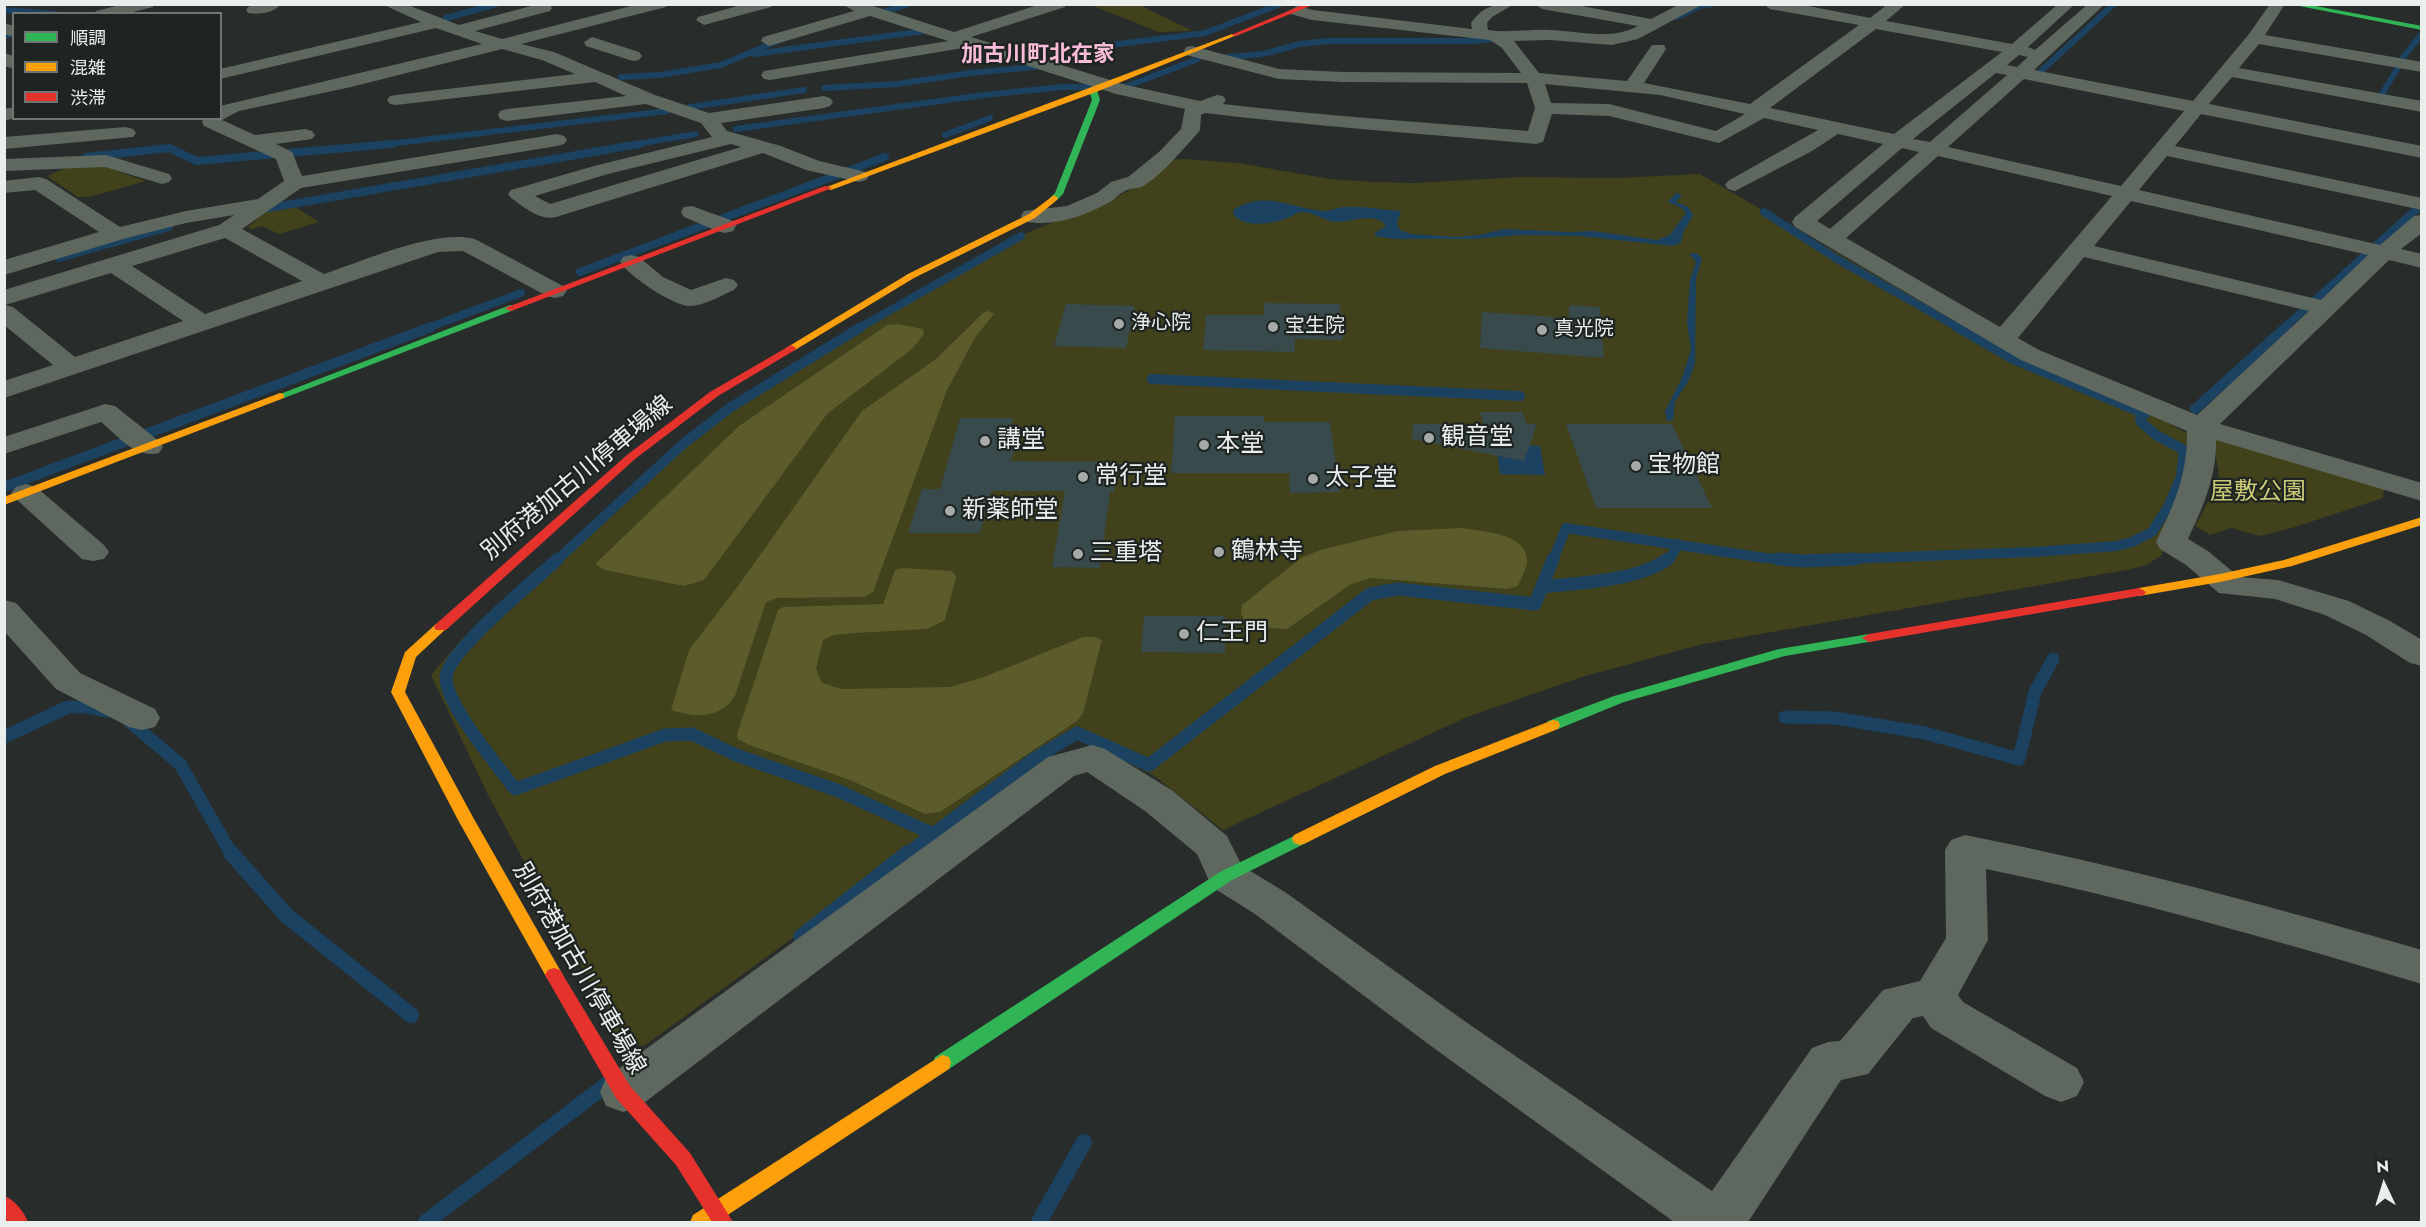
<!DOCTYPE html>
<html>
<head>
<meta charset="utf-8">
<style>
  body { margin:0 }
  #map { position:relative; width:2426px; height:1227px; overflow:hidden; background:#282c2b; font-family:Jost,"Noto Sans JP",sans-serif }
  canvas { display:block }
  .frame { position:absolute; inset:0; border:6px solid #eaeeec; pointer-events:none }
  .legend { position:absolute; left:12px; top:12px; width:210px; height:108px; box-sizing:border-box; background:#1e2422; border:2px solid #707573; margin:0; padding:8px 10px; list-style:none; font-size:18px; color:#eaeeec }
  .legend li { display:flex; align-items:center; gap:12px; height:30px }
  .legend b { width:30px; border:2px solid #707573 }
  .north { position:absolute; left:2354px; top:1155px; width:60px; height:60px; -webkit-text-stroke:4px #1e2422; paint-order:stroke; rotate:356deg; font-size:16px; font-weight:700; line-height:24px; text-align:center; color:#eaeeec }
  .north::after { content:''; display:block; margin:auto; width:21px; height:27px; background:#eaeeec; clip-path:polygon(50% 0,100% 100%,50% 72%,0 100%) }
</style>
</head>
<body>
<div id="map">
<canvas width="2426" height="1227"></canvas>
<div class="frame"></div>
<ul class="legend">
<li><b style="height:8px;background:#30b455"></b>順調</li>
<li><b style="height:8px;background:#ff9f0a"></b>混雑</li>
<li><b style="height:8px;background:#e5322d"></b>渋滞</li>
</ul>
<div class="north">N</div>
</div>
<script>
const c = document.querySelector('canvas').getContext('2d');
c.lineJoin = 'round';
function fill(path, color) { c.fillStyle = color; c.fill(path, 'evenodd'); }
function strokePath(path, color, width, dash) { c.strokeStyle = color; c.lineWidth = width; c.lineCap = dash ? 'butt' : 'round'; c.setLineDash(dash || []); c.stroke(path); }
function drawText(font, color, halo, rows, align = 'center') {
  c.font = font + ' Jost,"Noto Sans JP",sans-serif'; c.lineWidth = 4.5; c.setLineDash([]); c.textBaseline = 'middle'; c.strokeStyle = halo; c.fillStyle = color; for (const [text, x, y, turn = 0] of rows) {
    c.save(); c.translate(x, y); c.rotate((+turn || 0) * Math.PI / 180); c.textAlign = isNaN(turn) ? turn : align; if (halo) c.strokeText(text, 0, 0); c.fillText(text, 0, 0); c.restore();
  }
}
const green = new Path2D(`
  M1091,5h60l-8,2 50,24 -34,1z
  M1183,159l55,4 92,16 42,3 44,1 105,-6 95,1 84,-4 319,184 134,56 40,23 -31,118 -16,10 -14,4 -429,75 -121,33 -115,40 -244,113 -70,-55 -77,-38 -38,23 -394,286 -25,-1 -32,-68 -99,-182 -57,-120 30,-35 230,-208 28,-20 178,-109 120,-68h5l34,-14 41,-13 47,-26 28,-22z
  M97,164l49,17 -56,16h-12l-31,-21 24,-10z
  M294,206l25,16 -40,12 -17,-8 -10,3 -4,-2 19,-16z
  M2212,435l172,53 -1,10 -91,30 -32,8 -29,-8 -21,7 -15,-9 14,-26 10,-25z`);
const forest = new Path2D(`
  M988,311l6,3 -18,22 -29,54 -74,202 -9,5 -87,1 -11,4 -31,94c-15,23 -40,22 -64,14l18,-60 52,-68 121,-171 74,-52 47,-46z
  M897,324l26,5 1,5 -12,15 -85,65 -123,166 -20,6 -79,-16 -10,-6 144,-138 148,-101z
  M1462,528c20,4 62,4 65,31 1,8 -6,19 -9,27l-11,3 -135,-11 -21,6 -64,45 -16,-1 -25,-6 -5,-8 1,-9 59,-47 19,-8 78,-19z
  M903,568l49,3 4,6 -11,43 -18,9 -72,4 -21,2 -11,5 -7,29 6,14 20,6 108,-2 34,-10 99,-40h12l7,3 -19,73 -6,8 -137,91 -15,2 -75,-34 -101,-35 -11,-6 -1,-5 41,-124 5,-3 100,-3 12,-34z`);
const water = new Path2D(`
  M1676,193l6,2 -6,7 12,5 5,8 -10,18 -2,10 -9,3 -92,-10 -61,-1 -45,4h-80l-19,-3v-3l11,-7c-10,-15 -34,-4 -48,-4 -14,0 -23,-10 -36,-10 -6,0 -7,3 -12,5 -15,7 -47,12 -57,-3l1,-5c34,-19 55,-1 89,2 9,0 15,-4 23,-4 18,-1 37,3 55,4l-4,12 3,7 11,4 45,3 23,-2 25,-6 65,3 24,-1 64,9 13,-5 16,-22 -4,-5 -14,-6z
  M1696,253l6,5 -6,21 -1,85 -7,18 -13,19 -2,19 -6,1 -2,-10 17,-33 9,-28 -4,-28 3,-42 6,-18 -7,-8z
  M1496,444l44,2 5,29 -45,-1z`);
const streamFar4 = new Path2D(`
  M4,10l52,4
  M886,11l23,-7
  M1677,17l23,-11 12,-2
  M446,18l51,-14
  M4,36l10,-2
  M754,54l171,-23
  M1228,57l35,-3 37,-10 28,-3h145l30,-3
  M2400,61l20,-25
  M1051,62l60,-17 94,-12 76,-29
  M2041,71l73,-67
  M621,77l39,-2 61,-10 59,-25
  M1115,87h10l73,-28
  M824,88l73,-4 73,-11 65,-6
  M2380,97l19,-31
  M690,107l114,-17
  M736,129l248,-34 79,-8h35
  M945,135l45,-17
  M380,145l287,-34
  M631,145l65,-11`);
const streamFar3 = new Path2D(`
  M86,157l83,-9 28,13 195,-17
  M257,210l383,-66
  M1764,212l73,47 122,69
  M59,258l110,-31
  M580,272l305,-115
  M427,328l94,-35
  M859,328l162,-92
  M2284,328l134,-120`);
const streamFar2 = new Path2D(`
  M1152,379l368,17
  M2195,409l91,-82
  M4,487l427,-160
  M557,560l126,-116 48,-37 130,-80
  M1553,560l13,-32 199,30 32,2
  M1666,560l5,-3 7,-13
  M1816,560l218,-8 83,-6 15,-4 20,-10 16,-25 13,-30 3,-27 -28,-15 -15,-13 -1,-3 5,-5 -130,-54 -58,-33`);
const streamFar1 = new Path2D(`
  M558,559c-22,20 -111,93 -112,118 -1,27 52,89 69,112l150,-54 27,-1 44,21 103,36 94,43 -27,21
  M1778,559l25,2 52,-2
  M1542,587c38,-4 95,-6 126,-28
  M1785,717l50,1 90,15 94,26 16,-67 18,-33
  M129,721l51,43 52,91
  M4,737l64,-30h19l21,4
  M933,834l102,-76 42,-25 72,32 221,-171 28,-5 137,15 18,-45`);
const stream = new Path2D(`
  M231,853l56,63 124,99
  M801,937l107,-84
  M426,1222l184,-140
  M1039,1222l45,-80`);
const building = new Path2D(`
  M1264,303l76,1 3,36 -48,-1v13l-92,-2 3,-35h58z
  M1066,304l69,2 -9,42 -72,-2z
  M1569,305l31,2 4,51 -124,-10 2,-36 87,6z
  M1480,412h42l5,12h10l-13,37 -112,-22 1,-15h71z
  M1175,416h89v6h66l10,70 -50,1 -1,-20h-118z
  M960,418h53l-3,15h8l-7,28 107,1 -4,30h-4l-10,76 -48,-1 13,-76h-74l-11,42h-72l14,-44h18z
  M1566,424h106l40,84h-116z
  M1144,616h81v37l-84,-1z`);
const street = new Path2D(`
  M124,4h30l-1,3 -28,7h-31l2,-3z
  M257,4h21l1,2c-6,7 -22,9 -31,7l-2,-3 2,-3z
  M382,4h23l54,21 80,-21 11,1 2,3 -2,3 -75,20 27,8 137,-35h28l-1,3 -145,37 33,8 101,43 54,18 115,-17 6,2 3,4 -3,4 -6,2 -103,15 6,8 54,15 38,15 47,11 3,4 -3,4 -7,2 -53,-12 -43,-17 -207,64c-17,4 -32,-10 -45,-19l-3,-4 3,-4 83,-24 118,-29 -11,-14 -55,-19 -139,17 -7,-2 -2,-4 2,-4 7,-2 119,-13 -31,-14 -199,23 -6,-1 -3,-4 3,-4 6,-1 179,-21 -33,-14 -40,-11 -151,38 -112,24 -17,9 33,15 50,-6 7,2 3,4 -3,4 -36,5 16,8 10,24 255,-42 7,2 3,4 -3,4 -7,2 -256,42 -59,41 82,45c40,-13 110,-45 151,-35l88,47 4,5 -4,5 -8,2 -8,-2 -84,-45 -25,1 -434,146v-17l49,-16 -49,-40v-35l215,-65 15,-10 -48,8 -63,16 -119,36v-15l95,-28 -64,-42 -31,3v-12l35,-4 7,2 74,48 66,-16 72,-12 26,-18 -8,-22 -72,-33 -2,-4 2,-4h16v-12l262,-62 -46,-16 -216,51v-10l201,-47zM731,144l10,3 -191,57 -15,-8 73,-22zM225,238l77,43 -97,33 -73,-48zM111,273l72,48 -108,36 -62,-50 -8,-2z
  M745,4h27l-1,3 -67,18 -8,-5 2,-3z
  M842,4h25l87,28 87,-28h25l-1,3 -94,30 155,48 74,16 17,-6 6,1 3,4 -3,4c102,12 203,18 305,27l7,-23 -8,-25 -184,-1 -64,-3 -93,-24 -2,-4 2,-4 6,-1 87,23 64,3 178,1 -19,-25 -12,-8 -178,-20 -21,-6 -2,-3 8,-5 16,4 159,19 -1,-6c12,-17 23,-19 43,-19l-22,13 -5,6 1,7c21,3 42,-1 62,0 30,1 60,11 88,-4l-96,-17 -7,-5h36l80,15 29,-15h23l-65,35 -26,6 -62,-5 -36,1 25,32 88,8 25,-36h12l2,4 -22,34 106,21 109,-79 -89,-16 -7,-5h35l72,14 18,-14h18l-20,17 126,23 46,-40h17l-47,43 7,3 53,-46h17l-71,66 159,31 56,-67 21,-30h15l-20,31 157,27v10l-163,-28 -20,24 183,33v11l-190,-35 -23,27 213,42v12l-221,-44 -26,32 247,52v12l-255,-54 -28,34 241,55 34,-29 8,-1v18l-21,16 21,5v14l-33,-8 -169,164 202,59v18l-206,-61c1,36 -13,67 -28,99l20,12 31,26 39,3 71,21 41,20 32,19v26l-12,-3 -44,-28 -41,-20 -50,-16 -56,-6 -33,-28 -26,-16 -4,-7c18,-37 32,-69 31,-111l-166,-71 -226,-133 -3,-5 3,-5 88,-73 -45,-10 -26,17 -77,40 -7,-2 -3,-4 3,-4 90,-51 -54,-12 -45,25 -110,-27 -57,-2 -9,28 -7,2c-111,-10 -221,-18 -331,-31l-4,2 -1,15 -3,4c-15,16 -35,41 -54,52 -6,3 -13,2 -18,5 -6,3 -10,8 -15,11 -25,14 -58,26 -86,19l-3,-5 3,-5 43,-5 30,-13 14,-11 17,-5 31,-25 22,-23 4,-20 -69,-15 -147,-47 -199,33 -6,-1 -3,-4 3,-4 6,-1 178,-29 -78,-25 -101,30 -8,-5 2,-4 91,-26zM1876,29l126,23 -108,82 -124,-26zM2019,55l9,2 -11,10 -10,-2zM1996,73l11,2 -77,67 -17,-3zM2024,79l160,32 -63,75 -173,-39zM1545,84l115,11 85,19 -29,17 -107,-27 -58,-1zM1902,148l17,4 -89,77 -13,-8zM1938,156l174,40 -112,131 -154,-89zM2131,201l237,54 -47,45 -227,-54zM2084,257l225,54 -112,104 -158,-65 -21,-12z
  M4,23l10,3v11l-10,-3z
  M592,37l47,15 3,4 -3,4 -6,1 -47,-15 -2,-4z
  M4,53l10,3v13l-10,-3z
  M14,107v11l-10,3v-12z
  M126,127l7,2 3,4 -3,4 -129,12v-12z
  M106,155l63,19 3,4 -3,4 -7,2 -57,-17 -101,4v-12z
  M692,206l41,15 3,5 -3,5 -8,2 -8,-2 -33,-14 -3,-5 3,-5z
  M631,255l8,2 24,20 28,13 35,-12 8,2 4,5 -4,5c-12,5 -30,16 -44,16 -17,0 -61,-30 -70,-44l3,-5z
  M105,404l10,2 44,35 4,6 -4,6c-23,6 -41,-17 -58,-31l-97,32v-17z
  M26,484l10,3 68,58 5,7 -5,7 -11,2 -11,-2 -66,-60 -5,-6 5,-6z
  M4,600l12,3 64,70 75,36 5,9 -5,9 -13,3 -13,-3 -73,-38 -52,-58z
  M1092,745l13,4 68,42 54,45 15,30 43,26 178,128 249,171 100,-143 16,-6 12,-1 43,-51 37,-9 26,-43 -1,-88 6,-10 14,-5c154,30 306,71 457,115v34c-144,-43 -289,-85 -436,-115l2,71 -30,55 5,7 114,66 7,14 -7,14 -16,6 -16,-6 -114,-68 -8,-12 -10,2 -45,56 -27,6 -93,142h-74l-243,-176 -176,-132 -43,-27 -15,-33 -52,-43 -58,-39 -13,4 -434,330 -17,6 -17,-6 -6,-14 6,-14 442,-321z`);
const fast = new Path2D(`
  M2289,4h16l117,22v4z
  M1093,88l4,2 3,10 -37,94 -6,6h-6l-1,-2 5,-5 37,-93 -3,-10z
  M510,305l4,1v4l-230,88h-8l-1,-2z
  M1869,634l7,4 -2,3 -89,15 -161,46 -66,27h-10l-2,-4 2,-4 66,-25 165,-47z
  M1300,833l6,2 2,4 -2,4 -74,37 -283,189 -7,2 -7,-2 -2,-6 2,-6 285,-185z`);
const slow = new Path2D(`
  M1232,34l5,1 -141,57 -265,98 -7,-2z
  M1054,195l4,3 -1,2 -22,18 -121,60 -119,72 -4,1 -5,-3 122,-74 121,-60z
  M280,393l4,1v4l-280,107v-8z
  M2422,517v8l-130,41 -72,16 -81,14 -7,-4 7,-4 81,-14 64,-14z
  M441,623l7,4 -32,30 -11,35 69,127 86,151 3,5 -3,5 -6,2 -6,-2 -90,-160 -67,-128 14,-40 31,-28z
  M1553,720l5,1 2,4 -2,4 -113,45 -139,69 -6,2 -6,-2 -2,-4 2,-4 141,-69z
  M942,1055l7,2 2,6 -2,6 -232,153h-27l3,-7z`);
const jam = new Path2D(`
  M1305,4h10l-79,32 -5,-1z
  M825,186l7,2 -318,122 -4,1 -5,-3z
  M791,345l5,3 -1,2 -77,46 -83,63 -189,171h-10l-2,-3 2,-3 191,-169 83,-63z
  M2139,588l7,4 -2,3 -275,47 -7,-4 7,-4z
  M554,968l6,2 70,116 60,67 43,69h-21l-36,-57 -60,-67 -71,-123 3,-5z
  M4,1196c11,4 20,16 24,26h-22z`);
const markers = [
  [1119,324,6,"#a6aaa8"],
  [1273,327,6,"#a6aaa8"],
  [1542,330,6,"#a6aaa8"],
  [1429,438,6,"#a6aaa8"],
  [985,441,6,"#a6aaa8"],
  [1204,445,6,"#a6aaa8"],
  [1636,466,6,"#a6aaa8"],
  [1083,477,6,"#a6aaa8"],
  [1313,479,6,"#a6aaa8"],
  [950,511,6,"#a6aaa8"],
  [1219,552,6,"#a6aaa8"],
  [1078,554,6,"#a6aaa8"],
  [1184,634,6,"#a6aaa8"]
];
const farPoinames = [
  ["浄心院",1131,324],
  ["宝生院",1285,327],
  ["真光院",1554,330]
];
const farQuarternames = [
  ["加古川町北在家",1038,56]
];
const poiNames = [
  ["観音堂",1441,438],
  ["講堂",997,441],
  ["本堂",1216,445],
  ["宝物館",1648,466],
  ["常行堂",1095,477],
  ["太子堂",1325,479],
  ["新薬師堂",962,511],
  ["鶴林寺",1231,552],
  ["三重塔",1090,554],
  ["仁王門",1196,634]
];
const streetNames = [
  ["別府港加古川停車場線",578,479,-40],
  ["別府港加古川停車場線",578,969,60]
];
const parkNames = [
  ["屋敷公園",2258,493]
];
fill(green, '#41411b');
fill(forest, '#5c5b2c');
fill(water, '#1b4261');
strokePath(streamFar4, '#1b4261', 6);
strokePath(streamFar3, '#1b4261', 8);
strokePath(streamFar2, '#1b4261', 10);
strokePath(streamFar1, '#1b4261', 13);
strokePath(stream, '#1b4261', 16);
fill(building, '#384a4c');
fill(street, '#5e685e');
fill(fast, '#30b455');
fill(slow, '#ff9f0a');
fill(jam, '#e5322d');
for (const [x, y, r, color] of markers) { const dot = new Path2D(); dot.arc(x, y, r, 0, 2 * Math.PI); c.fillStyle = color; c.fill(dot); strokePath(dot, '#1e2422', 2); }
drawText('20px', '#eaeeec', '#1e2422', farPoinames, 'left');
drawText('bold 22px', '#fabcd8', '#1e2422', farQuarternames);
drawText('24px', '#eaeeec', '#1e2422', poiNames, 'left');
drawText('24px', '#eaeeec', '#1e2422', streetNames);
drawText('24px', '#ccc977', '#1e2422', parkNames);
</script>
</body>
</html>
